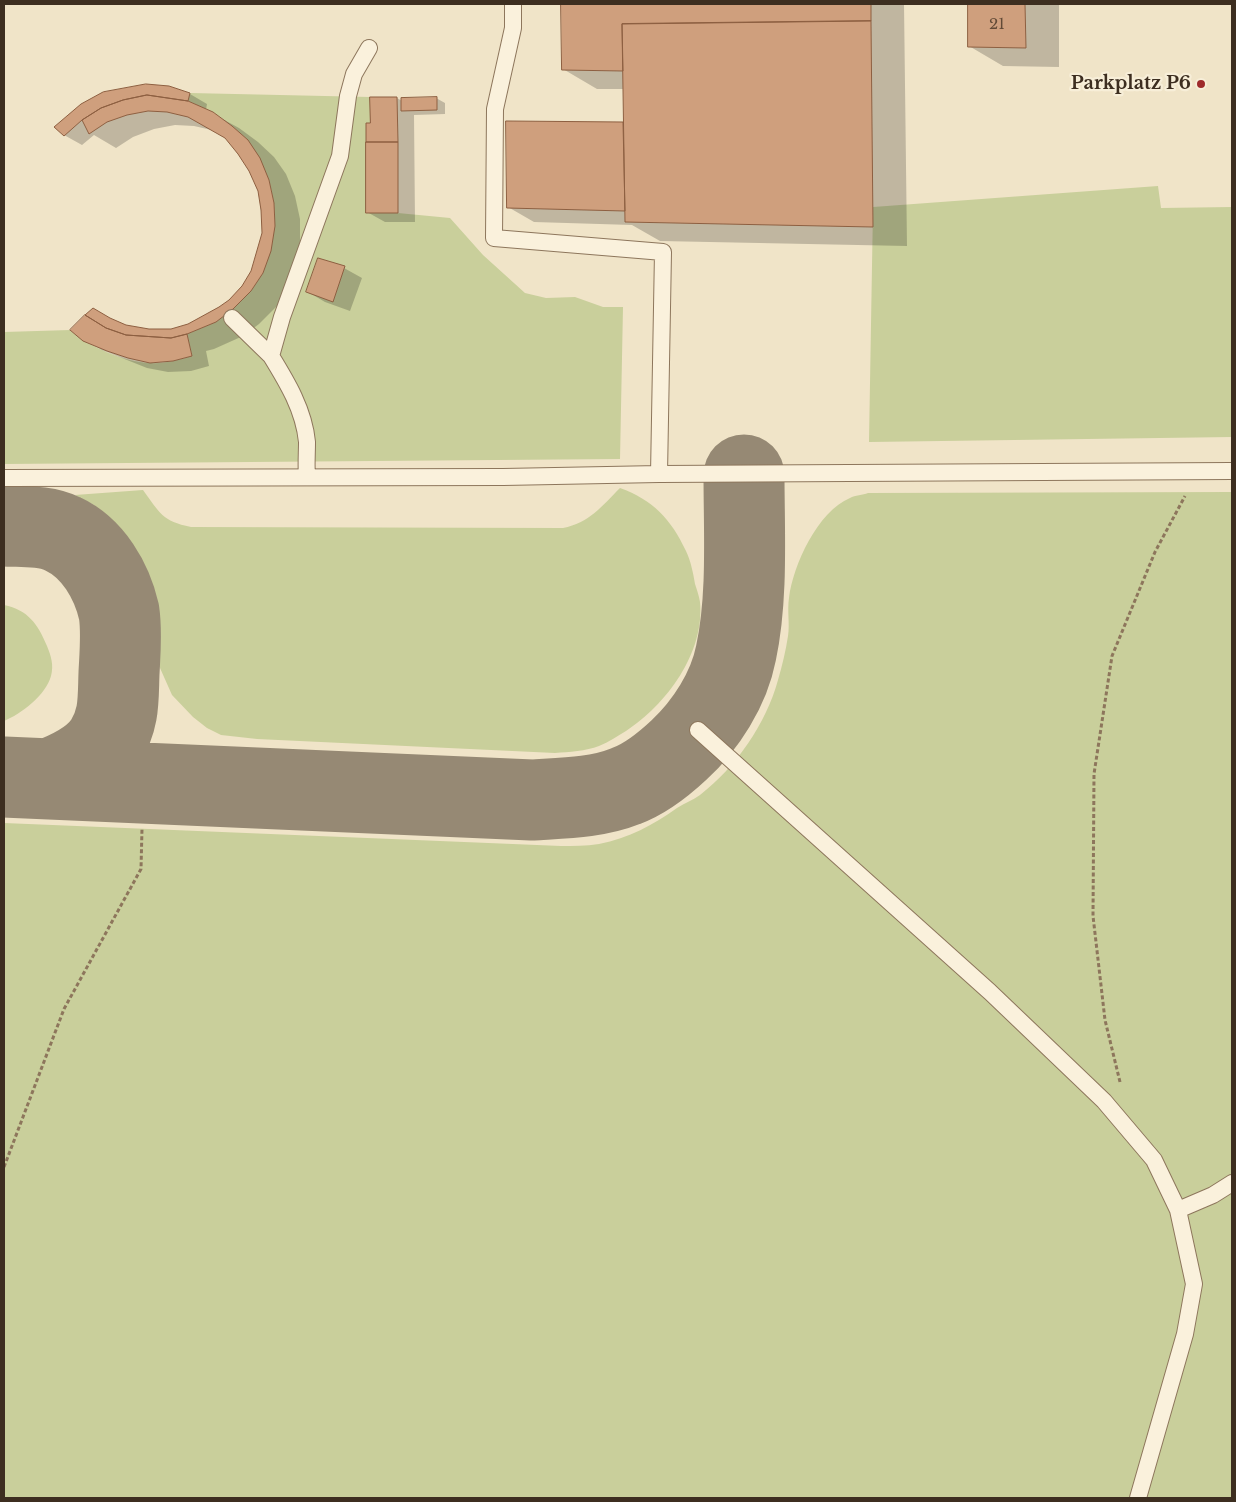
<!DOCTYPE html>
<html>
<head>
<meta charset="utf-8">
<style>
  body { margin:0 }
  #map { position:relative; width:1236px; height:1502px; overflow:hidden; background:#f0e4c8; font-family:"Libre Baskerville",serif }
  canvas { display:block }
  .frame { position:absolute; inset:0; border:5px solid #3d2e20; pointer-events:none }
</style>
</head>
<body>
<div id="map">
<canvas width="1236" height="1502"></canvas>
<div class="frame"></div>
</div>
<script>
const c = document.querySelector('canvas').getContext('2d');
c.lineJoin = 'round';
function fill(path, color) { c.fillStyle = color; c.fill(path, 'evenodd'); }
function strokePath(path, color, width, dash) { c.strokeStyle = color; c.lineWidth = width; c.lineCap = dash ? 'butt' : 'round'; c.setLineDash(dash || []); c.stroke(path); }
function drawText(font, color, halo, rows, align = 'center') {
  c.font = font + ' "Libre Baskerville",serif'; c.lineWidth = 4.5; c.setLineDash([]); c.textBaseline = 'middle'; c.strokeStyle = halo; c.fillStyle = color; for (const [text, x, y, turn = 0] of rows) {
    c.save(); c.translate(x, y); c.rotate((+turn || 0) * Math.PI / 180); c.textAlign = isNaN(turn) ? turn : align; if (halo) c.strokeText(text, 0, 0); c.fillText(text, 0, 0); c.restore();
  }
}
const green = new Path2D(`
  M190,93l180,4v26l-4,1v88l32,1 52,5 33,37 42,38 21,5 29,-1 28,10h20l-3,152 -616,5v-132l66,-2c21,17 51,31 79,33 15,1 29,-3 43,-7l-5,-22 29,-12 17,-13 18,-18 12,-18 12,-47 -1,-23 -5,-23 -21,-40 -16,-14 -19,-14 -25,-11z
  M1158,186l3,22 71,-1v230l-363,5 4,-235z
  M620,488c33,12 51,31 66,63 5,11 7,21 9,33 2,6 4,12 5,18 5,51 -34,103 -74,129 -9,5 -17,11 -27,15 -13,5 -30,6 -44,7l-298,-14 -36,-4 -14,-7 -14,-11 -21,-22 -12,-27 -2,-37 -11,-38 -5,-23 -26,-42 -8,-11 -14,-12 -19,-10 68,-5c17,23 19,31 48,37l372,1c26,-5 39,-22 57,-40z
  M1232,492v1006h-1228v-675l557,23c12,0 25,0 38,-2 30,-6 54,-19 78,-36 8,-5 16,-8 23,-13 36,-28 66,-71 78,-115 4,-14 8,-30 10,-44 2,-12 -1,-25 1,-38 4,-33 29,-87 61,-100 5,-3 13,-3 18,-5z
  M4,605c24,5 34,19 43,41 4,10 7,19 4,30 -5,19 -30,38 -47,45z`);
const shadow = new Path2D(`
  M563,4h341l3,242 -247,-5 -28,-16 -98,-3 -26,-15 115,-84 2,2 -1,-36h-27l-34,-20z
  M969,4h90v63l-56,-1 -34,-20z
  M168,87l22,7 17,10 -1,6 33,18 19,14 16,15 12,17 9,22 5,23v22l-3,25 -9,22 -11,18 -18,18 -16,12 -29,13 -8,2 3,15 -18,5 -23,1 -21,-4 -45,-18 -18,-10 42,-14 23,4h22l18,-5 41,-24 13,-14 9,-16 11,-38 -4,-42 -8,-20 -26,-34 -9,-6 -22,-5 -19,-1 -21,4 -21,8 -17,11 -22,-13 -12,10 -18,-10 -8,-8z
  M397,98l5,3 34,-3 9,5v11l-31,1 1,107h-30l-18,-10 5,-88z
  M344,268l18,10 -12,33 -25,-9 -17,-10z`);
const taxiway = new Path2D(`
  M4,526c19,1 41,-1 59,8 30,14 49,47 56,78 3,20 1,41 0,61 -1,25 1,46 -14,69 -13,19 -35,29 -56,37
  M4,777l528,23c32,-2 64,-2 94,-14 19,-7 38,-22 53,-36 27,-25 50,-61 57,-97 12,-56 8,-121 8,-178`);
const building = new Path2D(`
  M561,4h310v17l-249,3 1,47 -61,-1z
  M968,4h57l1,44 -58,-1z
  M871,21l2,206 -248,-5 -3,-198z
  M146,84l23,2 21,7 -2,8 -41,-6 -24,5 -22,8 -19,12 -18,16 -10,-9 27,-23 22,-12z
  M147,95l41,6 25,11 19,14 16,14 12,18 9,22 5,23 1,23 -4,25 -8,22 -12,18 -18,18 -17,13 -29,12 -16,4 -45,-3 -20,-7 -21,-13 8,-7 17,10 16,7 23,4h22l17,-5 31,-17 10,-7 13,-14 9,-15 11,-38 -1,-23 -3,-19 -9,-20 -11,-17 -13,-16 -37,-21 -21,-5 -19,-1 -21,4 -20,7 -18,12 -7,-14 19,-12 22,-8z
  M370,97h27l1,45h-32v-19h4z
  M437,97v13l-36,1v-13z
  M506,121l117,1 2,89 -118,-3z
  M366,142h32v71h-32z
  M318,258l27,8 -12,36 -27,-10z
  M85,315l21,13 20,7 45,3 16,-4 5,22 -19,5 -23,2 -22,-5 -21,-7 -24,-10 -13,-11z`);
const path = new Path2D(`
  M1120,1082l-15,-62 -12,-104 1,-142 18,-118 43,-104 30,-56
  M4,1167l60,-158 77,-140 1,-40`);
const service = new Path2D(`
  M513,4v24l-18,81 -1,129 169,14 -4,222
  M232,318l39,38
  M307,477c-1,-11 0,-24 0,-35 -3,-32 -20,-60 -36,-86l11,-39 58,-161 8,-60 6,-22 15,-26
  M4,478l499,-1 156,-3 573,-3
  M698,730l292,262 114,109 50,59 24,50 16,74 -9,50 -47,164
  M1178,1210l35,-15 19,-12`);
const markers = [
  [1201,84,5,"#9e2a2b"]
];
const numberNames = [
  ["21",997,25]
];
const poiNames = [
  ["Parkplatz P6",1191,84]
];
fill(green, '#c9cf9b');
fill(shadow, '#0003');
strokePath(taxiway, '#968974', 81);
fill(building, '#cf9f7d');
strokePath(building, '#8d5f41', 1);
strokePath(service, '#8d765c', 18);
strokePath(path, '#8d765c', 3, [4, 2.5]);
strokePath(service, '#faf1dc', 16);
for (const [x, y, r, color] of markers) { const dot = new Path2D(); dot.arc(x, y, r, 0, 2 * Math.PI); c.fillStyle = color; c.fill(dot); strokePath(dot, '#f7eed8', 2); }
drawText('15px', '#624a37', null, numberNames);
drawText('bold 18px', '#3d2e20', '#f7eed8', poiNames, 'right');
</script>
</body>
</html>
